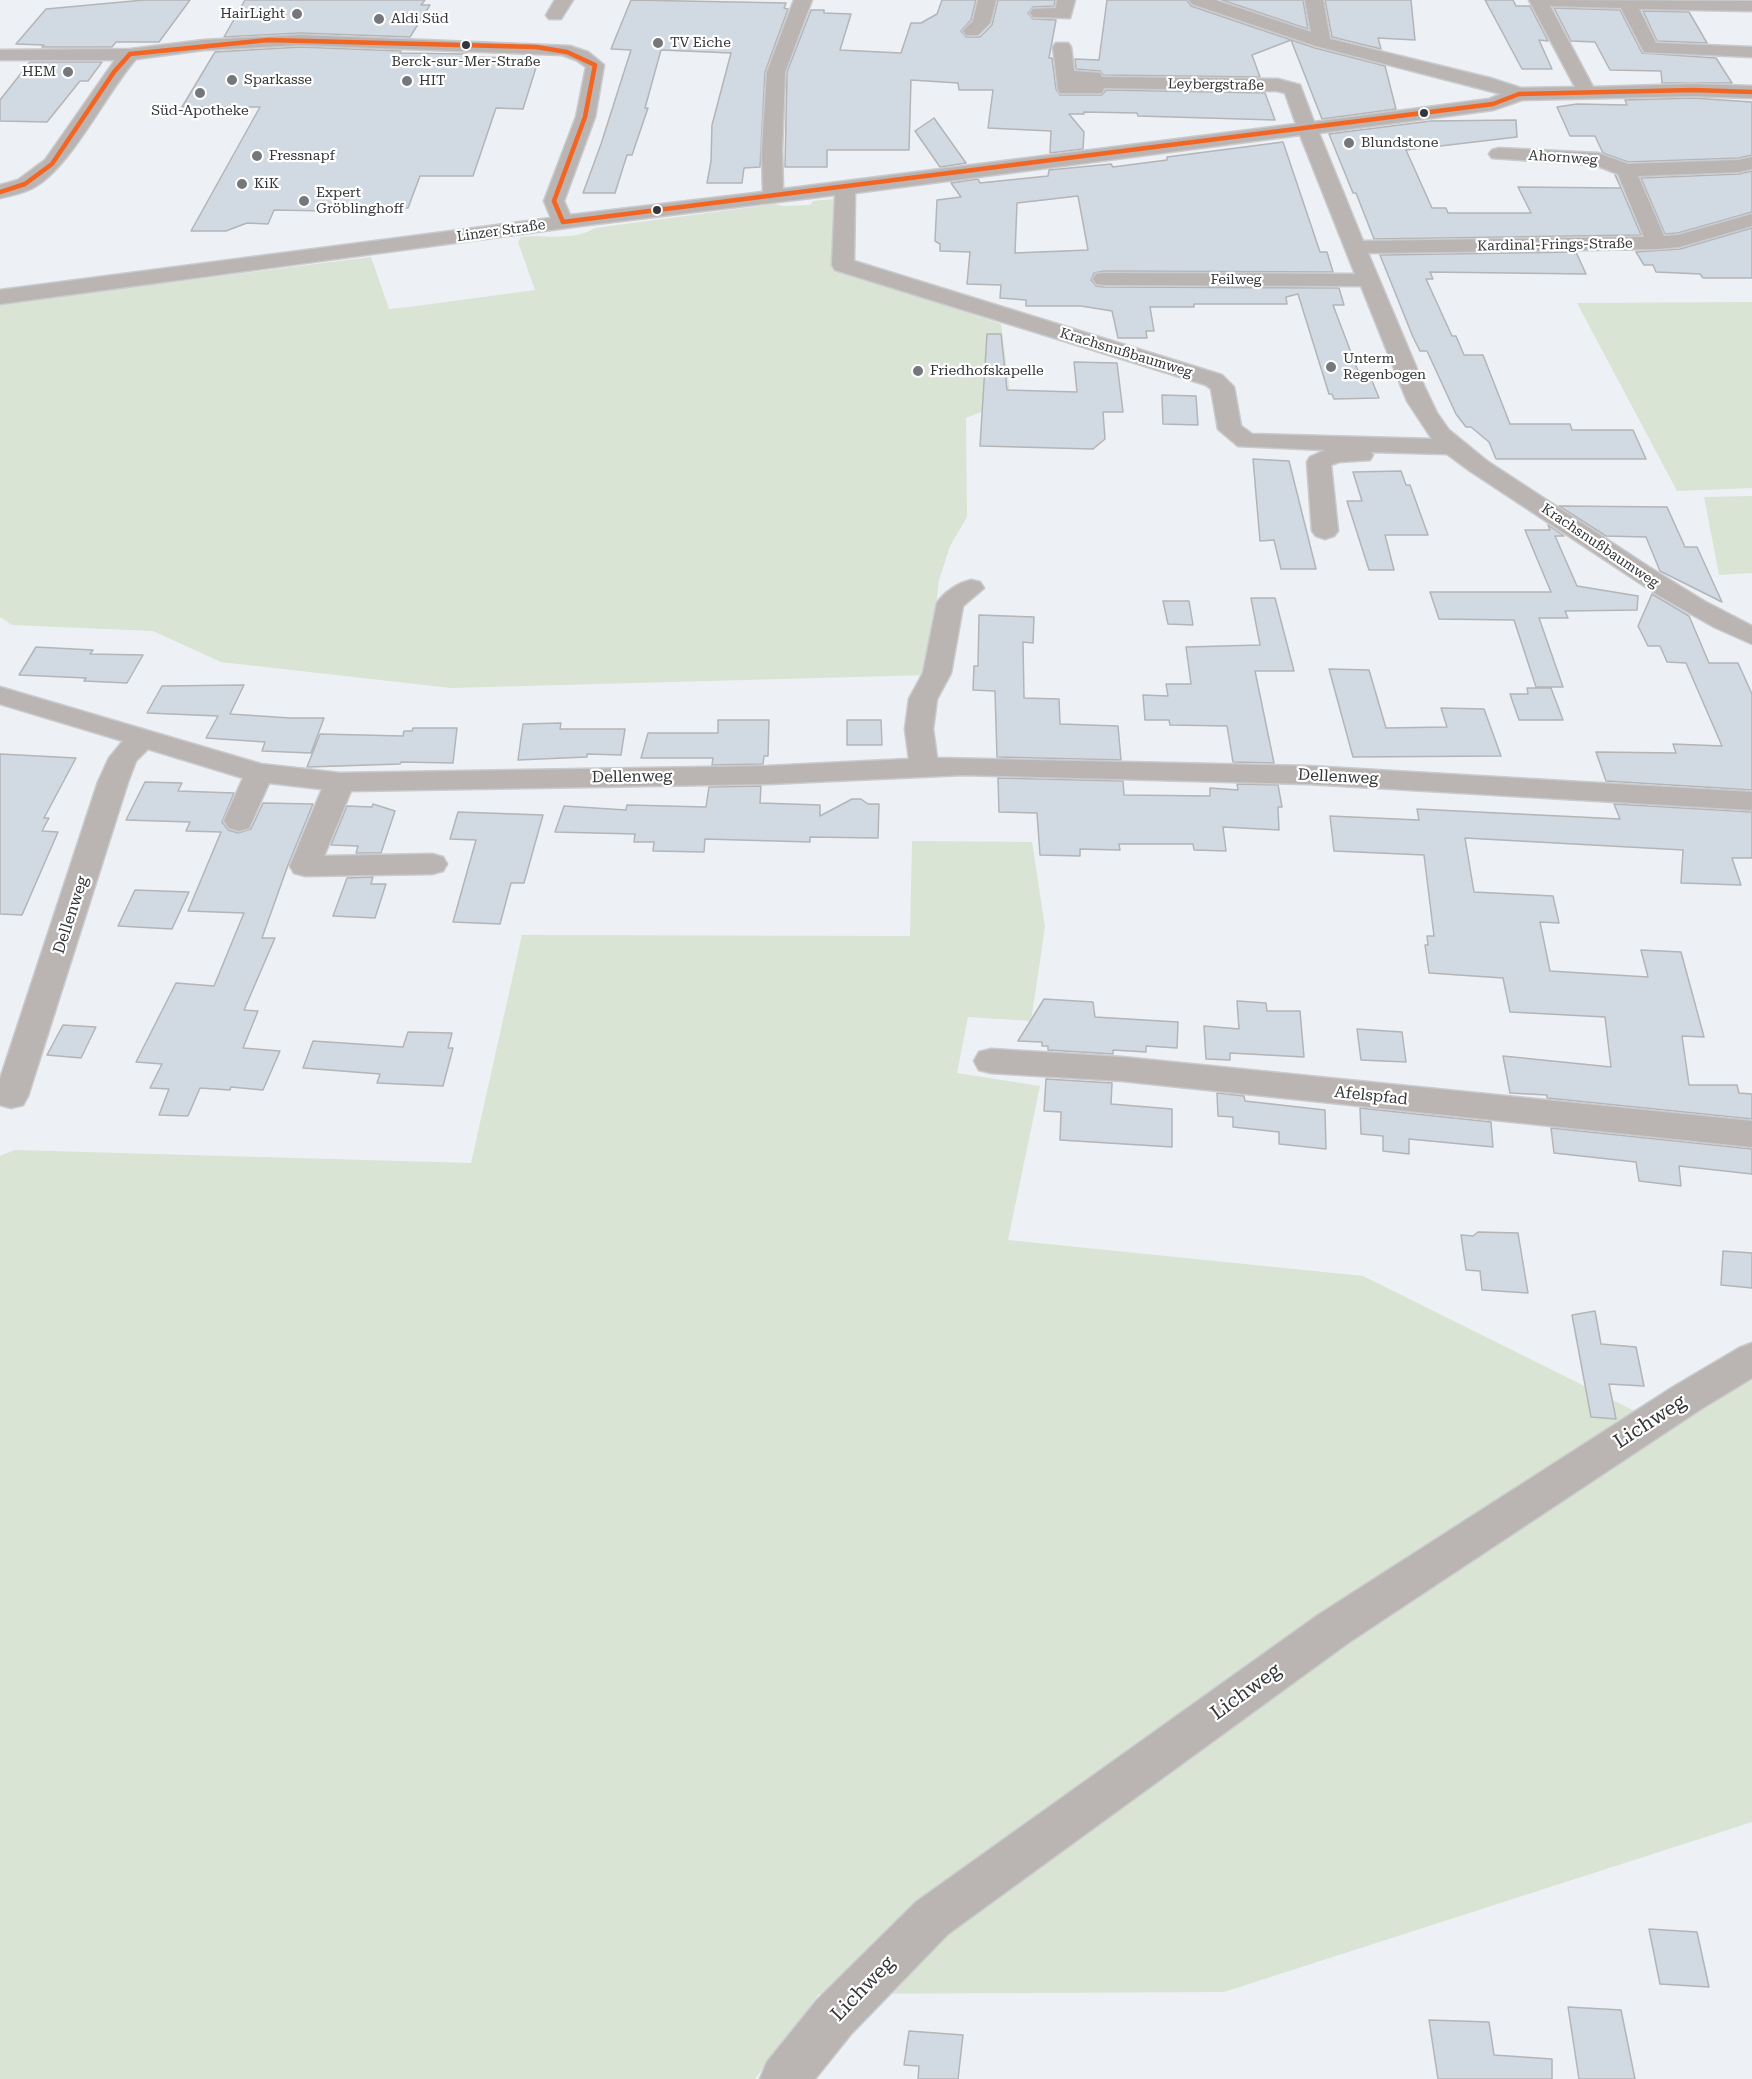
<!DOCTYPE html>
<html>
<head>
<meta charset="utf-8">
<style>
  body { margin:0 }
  canvas { display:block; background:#edf0f4 }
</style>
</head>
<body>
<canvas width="1752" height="2079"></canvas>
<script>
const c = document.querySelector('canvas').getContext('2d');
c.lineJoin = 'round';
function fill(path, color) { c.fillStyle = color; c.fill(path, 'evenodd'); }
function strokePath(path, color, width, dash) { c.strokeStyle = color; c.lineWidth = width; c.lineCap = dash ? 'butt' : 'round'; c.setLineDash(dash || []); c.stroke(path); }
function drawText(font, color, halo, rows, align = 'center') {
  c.font = font + ' "Roboto Serif",serif'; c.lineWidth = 4.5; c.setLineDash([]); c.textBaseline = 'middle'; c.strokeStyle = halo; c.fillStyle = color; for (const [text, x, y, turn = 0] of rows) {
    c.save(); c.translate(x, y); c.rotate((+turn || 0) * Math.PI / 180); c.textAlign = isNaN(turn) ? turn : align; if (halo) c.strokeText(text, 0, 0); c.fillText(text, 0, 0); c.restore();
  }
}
const green = new Path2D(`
  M834,199l-3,68 170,57 10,76 -45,18 1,99 -17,29 -11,34 -10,95 -478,13 -230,-26 -68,-31 -141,-6 -12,-8v-313l371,-47 18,52 20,-2 126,-17 -17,-48 3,-5c27,-3 50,5 74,-9l180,-24 8,2 27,-1 3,-4z
  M1752,302v186l-75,3 -100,-188z
  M1752,496v77l-33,2 -15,-78z
  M912,841l120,1 13,85 -14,94 -63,-4 -11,56 83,13 -32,154 355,36 308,153 81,-52v445l-528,170 -405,2 -64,85h-755v-923l15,-6 456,13 51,-228 388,1z`);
const building = new Path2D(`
  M144,0h46l-31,42h-43l-4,5h-70l2,-2 -28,-1 30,-35z
  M245,0h180l-4,5h9l-20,32 -110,-4 -76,4z
  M631,0l155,3 -2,5 4,1 -23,63 -5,95 -16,1 -2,15h-35l4,-22 1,-36 19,-72 -70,-3 -16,58h3l-16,47h-5l-12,38h-32l18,-49 30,-94 -20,-1z
  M942,0h34l-5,20 -10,11 5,6h14l12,-12 6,-25h57l-1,6 -21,1 -5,6 5,6 23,1 -7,38h3l4,31 4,6h42l4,-5 159,3 10,27 -137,-4 -1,-3 -53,-1v2h-15l15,18 -1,17 -33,4 1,-22 -63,-3 5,-38h-34l-1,-7 -47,-3 -2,70h-82v17h-42l2,-95 24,-62h13v3l27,1 -11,36 61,3 10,-30h10l16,-9z
  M1107,0h80l4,6 124,42 70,18 11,43 -74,10 -31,-79 -39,15 8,22 -157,-2 -3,-4 -24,-2 -1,-10 24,1z
  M1222,0h81l5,29z
  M1325,0h86l4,40 -37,-2 3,11 -49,-12z
  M1485,0h28l3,6h14l18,35 -9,-1 13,29h-30z
  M1554,8l66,2 22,43 74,5 16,25h-70l-1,-12 -51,-1 -15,-28 -24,-1z
  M1643,11l46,1 18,31 -50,-2z
  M300,47l101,4 -1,2 67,1 -2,3 74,1 -16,51 -27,-1 -23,68h-53l-12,32h-25l-2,4 -107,-2 -6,14 -21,-1 -21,8h-35l69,-124h-78l33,-55z
  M30,62h72l-14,19h-8l-33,41 -47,-1v-21z
  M1693,98l59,4v53l-13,3 -111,4 -25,-9 -8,-17h-25l-13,-29 20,-3 50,1 -2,-5z
  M934,118l32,45 -26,4 -25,-36z
  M1516,120l1,17 -111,13 26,58h14l2,5h83l-13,-26 103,1 -6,-13 1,1 25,59 -267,4 -18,-46h-3l-24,-59 102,-13z
  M1283,142l37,110h7l6,20 -229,-1 -10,2 -3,7 5,6 8,1 235,1 5,17h-11l25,66h10l11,27 -45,1 -2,-5h-3l-31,-100 -12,3 1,7h-93v3h-44l4,24h-8l1,7h-29l-6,-27 -31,-5h-55v-6l-26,-2 1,-13 -34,-1 3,-32 -30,-1v-7l-5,-3 2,-41 24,-3 -10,-14 27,-4 2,4 68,-7 1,-6 62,-6 2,3 54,-7v-3zM1078,196l10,54 -73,3 2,-50z
  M1752,171v41l-74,21 -13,1 -24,-56 98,-4z
  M1752,228v50h-49l-3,-4 -44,-2 -3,-7h-9l-8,-13 44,-3z
  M1576,252l10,22 -156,-2 3,7h-7l26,57h4l8,19h19l27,69h60l2,6h61l13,29h-150l-7,-17 -18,-15h-5l-10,-13 -29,-63h-7l-7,-14 -33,-82z
  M987,334h14l6,56 70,2 -3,-30 43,1 6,49h-20l2,27 -12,10 -113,-3z
  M1162,395l34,1 2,29 -35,-1z
  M1253,459l36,2 27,108h-35l-7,-29 -14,1z
  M1401,471l5,14h4l18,50h-43l9,35h-25l-22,-69h15l-9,-29z
  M1559,506l108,1 18,40h12l25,55 -62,-31 -14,-34 -40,-1z
  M1548,525l16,11h-9l22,50 61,10 -1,14 -72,1 3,7h-29l24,69h-27l-22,-67 -75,-1 -9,-27h121l-26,-62h25z
  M1652,594l37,22 20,47h29l14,31v96l-146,-9 -10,-29 80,1 -3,-9 49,2 -36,-83 -19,-1 -7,-16h-12l-10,-20z
  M1251,598h24l19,73h-39l19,92 -41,-1 -6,-36 -57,-1 -1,-5h-24l-2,-25 25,1 -2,-12h25l-5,-37 74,-2z
  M1163,601h26l4,24 -25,-1z
  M979,615l55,2 -1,26 -10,-1 1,56 35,1 1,25 58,2 3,34 -124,-3 -2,-66 -22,-1 1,-24h4z
  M36,647l57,3 -3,4 53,1 -16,28 -43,-2 2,-3 -67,-3z
  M1329,669l40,1 17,58 61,-1 -6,-19 43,1 17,47 -148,1z
  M244,685l-14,29 60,4h34l-13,35 -49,-2 3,-9 -59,-4 12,-22 -71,-3 15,-27z
  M1527,688h24l12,32h-44l-9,-26h18z
  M718,720h51l-1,36h-4l-1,8 -51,1 1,-7h-72l7,-25h70z
  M847,720h34l1,25h-35z
  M561,723l-1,6h65l-4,26 -34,-1v3l-69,3 5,-36z
  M413,728h44l-4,35 -52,-1 -1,2 -93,3 13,-33 83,2 1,-5h8z
  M0,754l76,4 -32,60h5l-7,13 16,1 -36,83 -22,-1z
  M998,778l125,3 1,14 86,1v-8l28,2 -1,-6 41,1 4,22h-4l1,23 -56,-3 3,24 -32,-1 -1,-6h-74l1,6 -40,-1v7l-40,-1 -3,-42 -38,-1z
  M145,782l37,1 -4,8 56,2 -12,29 6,8 10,3 13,-4 12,-26 50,1 -25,61 -26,73h13l-31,72 14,1 -15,37 37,3 -17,39 -32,-3 -1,3 -30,-2 -12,28 -29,-1 10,-26 -19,-1 12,-24 -26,-2 40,-79 38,3 30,-73 -56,-2 33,-79 -35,-1 4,-9 -64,-2z
  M761,786l-1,17 60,2v11l32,-17h9l7,5h11l-1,34 -68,-1v5l-105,-3 -1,13 -51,-1 1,-9h-20l1,-8 -80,-2 9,-26 62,4 1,-5 79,2 3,-20z
  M373,804l22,7 -14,42h-25l2,-7 -27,-1 16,-39 25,1z
  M1614,804l138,8v46h-20l9,27 -60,-2 2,-33 -218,-12 9,54 79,4 6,27 -19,-1 10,49 98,6 -7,-27 40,2 23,85 -22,-1 7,49h48l2,8 13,1v25l-205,-21v-3l-37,-2 -7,-37 108,11 -6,-50 -95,-5 -7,-34 -74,-5 -4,-28h3l-1,-9h7l-10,-81 -90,-4 -4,-35 89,4 -2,-11 203,10z
  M458,812l85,3 -19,68h-13l-11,41 -47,-2 23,-82 -26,-1z
  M373,877l-2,7h15l-11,34 -42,-2 14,-38z
  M135,890l54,2 -17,37 -54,-3z
  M1044,999l49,3 2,15 83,5 -1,26 -31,-2v6l-33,-2v4l-65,-4v-4h-6v-4l-24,-1z
  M1237,1001l29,2 1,8h33l4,46 -74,-4v7l-24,-1 -2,-33 35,3z
  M63,1025l33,2 -15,31 -34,-3z
  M1357,1029l45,3 4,30 -45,-2z
  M408,1032l44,1 -4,15h5l-10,38 -66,-3 3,-9 -77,-6 10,-27 90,6z
  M1046,1079l66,4 -1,21 61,5v38l-112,-7 1,-28 -17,-1z
  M1217,1093l27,3 1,5 80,9 1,39 -47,-5v-12l-46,-5v-10l-15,-1z
  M1360,1108l131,14 2,25 -84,-8v15l-26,-3v-15l-22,-2z
  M1551,1128l201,21v25l-73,-8 2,20 -42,-5 -3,-19 -82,-9z
  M1478,1232l40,1 10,60 -46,-3 -2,-19 -14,-1 -5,-35 12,1z
  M1723,1251l29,2v35l-31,-3z
  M1595,1311l6,33 35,3 8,39 -35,-2 7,35 -25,-2 -19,-102z
  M1649,1929l48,3 12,55 -49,-3z
  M1568,2007l53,3 14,69h-56z
  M1429,2020l60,2 5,33 58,4v20h-114z
  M909,2031l54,4 -5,44h-40l1,-13 -15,-1z`);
const minor = new Path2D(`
  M555,0h18l-12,19h-12l-3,-4z
  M794,0h18l-27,72 -3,78 1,39 513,-65 -11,-31 -8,-2 -173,-3 -2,5h-42l-2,-4 -5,-42 3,-4h12l3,4 3,24 26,2 2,4 176,2 22,6 14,37 175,-23 12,-5 -185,-48 -124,-42 -3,-4h26l96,32 -6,-32h18l7,39 160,39 31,10 54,-1 -46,-87 223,1v10l-113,-2 17,34 96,4v10l-108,-5 -23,-44 -71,-2 43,81 100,-3 59,2v12l-59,-2 -171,4 -29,10 -174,23 44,108 281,-4 -26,-63 -23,-9 -103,-7 -3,-4 3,-4 7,-2 99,5 30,11 111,-4 13,-3v12l-13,3 -101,4 26,60 14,-1 74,-21v12l-73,21 -22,2 -289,4 57,135 12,25 12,17 38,31 162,106 55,34 48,25v18l-38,-17 -56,-32 -188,-124 -23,-17 -76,-2 2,3 -3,5 -31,2 -8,3 7,66 -4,5 -9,3 -9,-3 -4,-5 -5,-69 3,-5 15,-7 -87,-4 -20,-17 -7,-40 -5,-4 -371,-115 -3,-5 3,-70 -247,30 -588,79v-14l551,-72 -7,-17 32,-84 10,-50 -10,-7 -14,-5 -262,-10 -96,5 -68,9c-31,35 -66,111 -105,130 -9,4 -21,7 -31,9v-13l18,-5 27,-20 70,-100h-115v-10l130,-1 74,-9 96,-5 270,11 18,6 16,13 -9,52 -31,84 6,14 193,-23 -1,-42 5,-78zM1300,135l55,139 -251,-1 -8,1 -3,5 3,5 8,1 257,1 46,115 25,38 -180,-5 -11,-8 -7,-39 -12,-12 -368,-114 1,-68z
  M978,0h18l-6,23 -12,12h-12l-3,-4 10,-10z
  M1057,0h18l-5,18 -37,-1 -3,-4 3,-4 23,-1z
  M971,580l9,2 4,6 -21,18 -12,67 -14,26 -4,30 4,29 371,8 444,26v18l-444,-26 -344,-9 -197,9 -416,7 -27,65 108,-2 11,3 4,7 -4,7 -11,3 -127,2 -11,-3 -4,-7 32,-77 -53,-6 -20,45 -10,3 -10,-3 -5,-7 19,-43 -95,-29 -12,12 -8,21 -100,314 -5,9 -12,3 -11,-3v-26l98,-297 11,-24 14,-17 -123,-37v-17l261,77 79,9 427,-7 142,-7 -4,-30 4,-30 14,-26 14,-70c7,-11 21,-20 34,-23z
  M991,1049l131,8 630,64v26l-630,-66 -131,-8 -12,-3 -5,-9 5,-9z
  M1752,1343v35l-51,31 -353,234 -400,291 -97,100 -36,45h-55l7,-17 50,-62 99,-98 402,-287 355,-228 66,-39z`);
const bus1 = new Path2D(`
  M130,54l138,-14 268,7 31,5 28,13 -10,52 -31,84 9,21
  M0,192l25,-8 27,-20 62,-92 16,-18
  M563,222l930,-118 26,-10 174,-4 59,2`);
const markers = [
  [297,14,6,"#75777a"],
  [379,19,6,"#75777a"],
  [658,43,6,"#75777a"],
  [466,45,5,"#343639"],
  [68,72,6,"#75777a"],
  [232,80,6,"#75777a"],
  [407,81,6,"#75777a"],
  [200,93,6,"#75777a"],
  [1424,113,5,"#343639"],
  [1349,143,6,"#75777a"],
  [257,156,6,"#75777a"],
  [242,184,6,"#75777a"],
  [304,201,6,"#75777a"],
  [657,210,5,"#343639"],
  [1331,367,6,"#75777a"],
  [918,371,6,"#75777a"]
];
const farPoinames = [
  ["HairLight",285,14,"right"],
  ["Aldi Süd",391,19],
  ["TV Eiche",670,43],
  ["HEM",56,72,"right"],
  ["Sparkasse",244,80],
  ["HIT",419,81],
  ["Süd-Apotheke",200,111,"center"],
  ["Blundstone",1361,143],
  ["Fressnapf",269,156],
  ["KiK",254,184],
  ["Expert",316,193],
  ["Gröblinghoff",316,209],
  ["Unterm",1343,359],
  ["Regenbogen",1343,375],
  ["Friedhofskapelle",930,371]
];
const busNames = [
  ["Berck-sur-Mer-Straße",466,62]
];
const farStreetnames = [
  ["Leybergstraße",1216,85,1],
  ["Ahornweg",1563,158,4],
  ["Linzer Straße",501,231,-8],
  ["Kardinal-Frings-Straße",1555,245,-1],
  ["Feilweg",1236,280],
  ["Krachsnußbaumweg",1126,353,17],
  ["Krachsnußbaumweg",1600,546,34]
];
const streetNames = [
  ["Dellenweg",632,777,-1],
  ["Dellenweg",1338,777,3],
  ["Dellenweg",71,915,-72],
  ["Afelspfad",1371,1096,6]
];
const nearStreetnames = [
  ["Lichweg",1650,1422,-33],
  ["Lichweg",1246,1692,-36],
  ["Lichweg",863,1989,-46]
];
fill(green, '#dae4d4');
fill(building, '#d1d9e2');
strokePath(building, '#b3b5b8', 1.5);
strokePath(minor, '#c9cbce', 3);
fill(minor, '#bab4b2');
strokePath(bus1, '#f26522', 4.5);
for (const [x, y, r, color] of markers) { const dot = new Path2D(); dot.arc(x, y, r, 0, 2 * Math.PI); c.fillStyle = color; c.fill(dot); strokePath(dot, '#fff', 2); }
drawText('14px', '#343639', '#fff', farPoinames, 'left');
drawText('14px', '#343639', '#fff', busNames);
drawText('14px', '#343639', '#fff', farStreetnames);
drawText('16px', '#343639', '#fff', streetNames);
drawText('20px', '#343639', '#fff', nearStreetnames);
</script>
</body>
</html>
